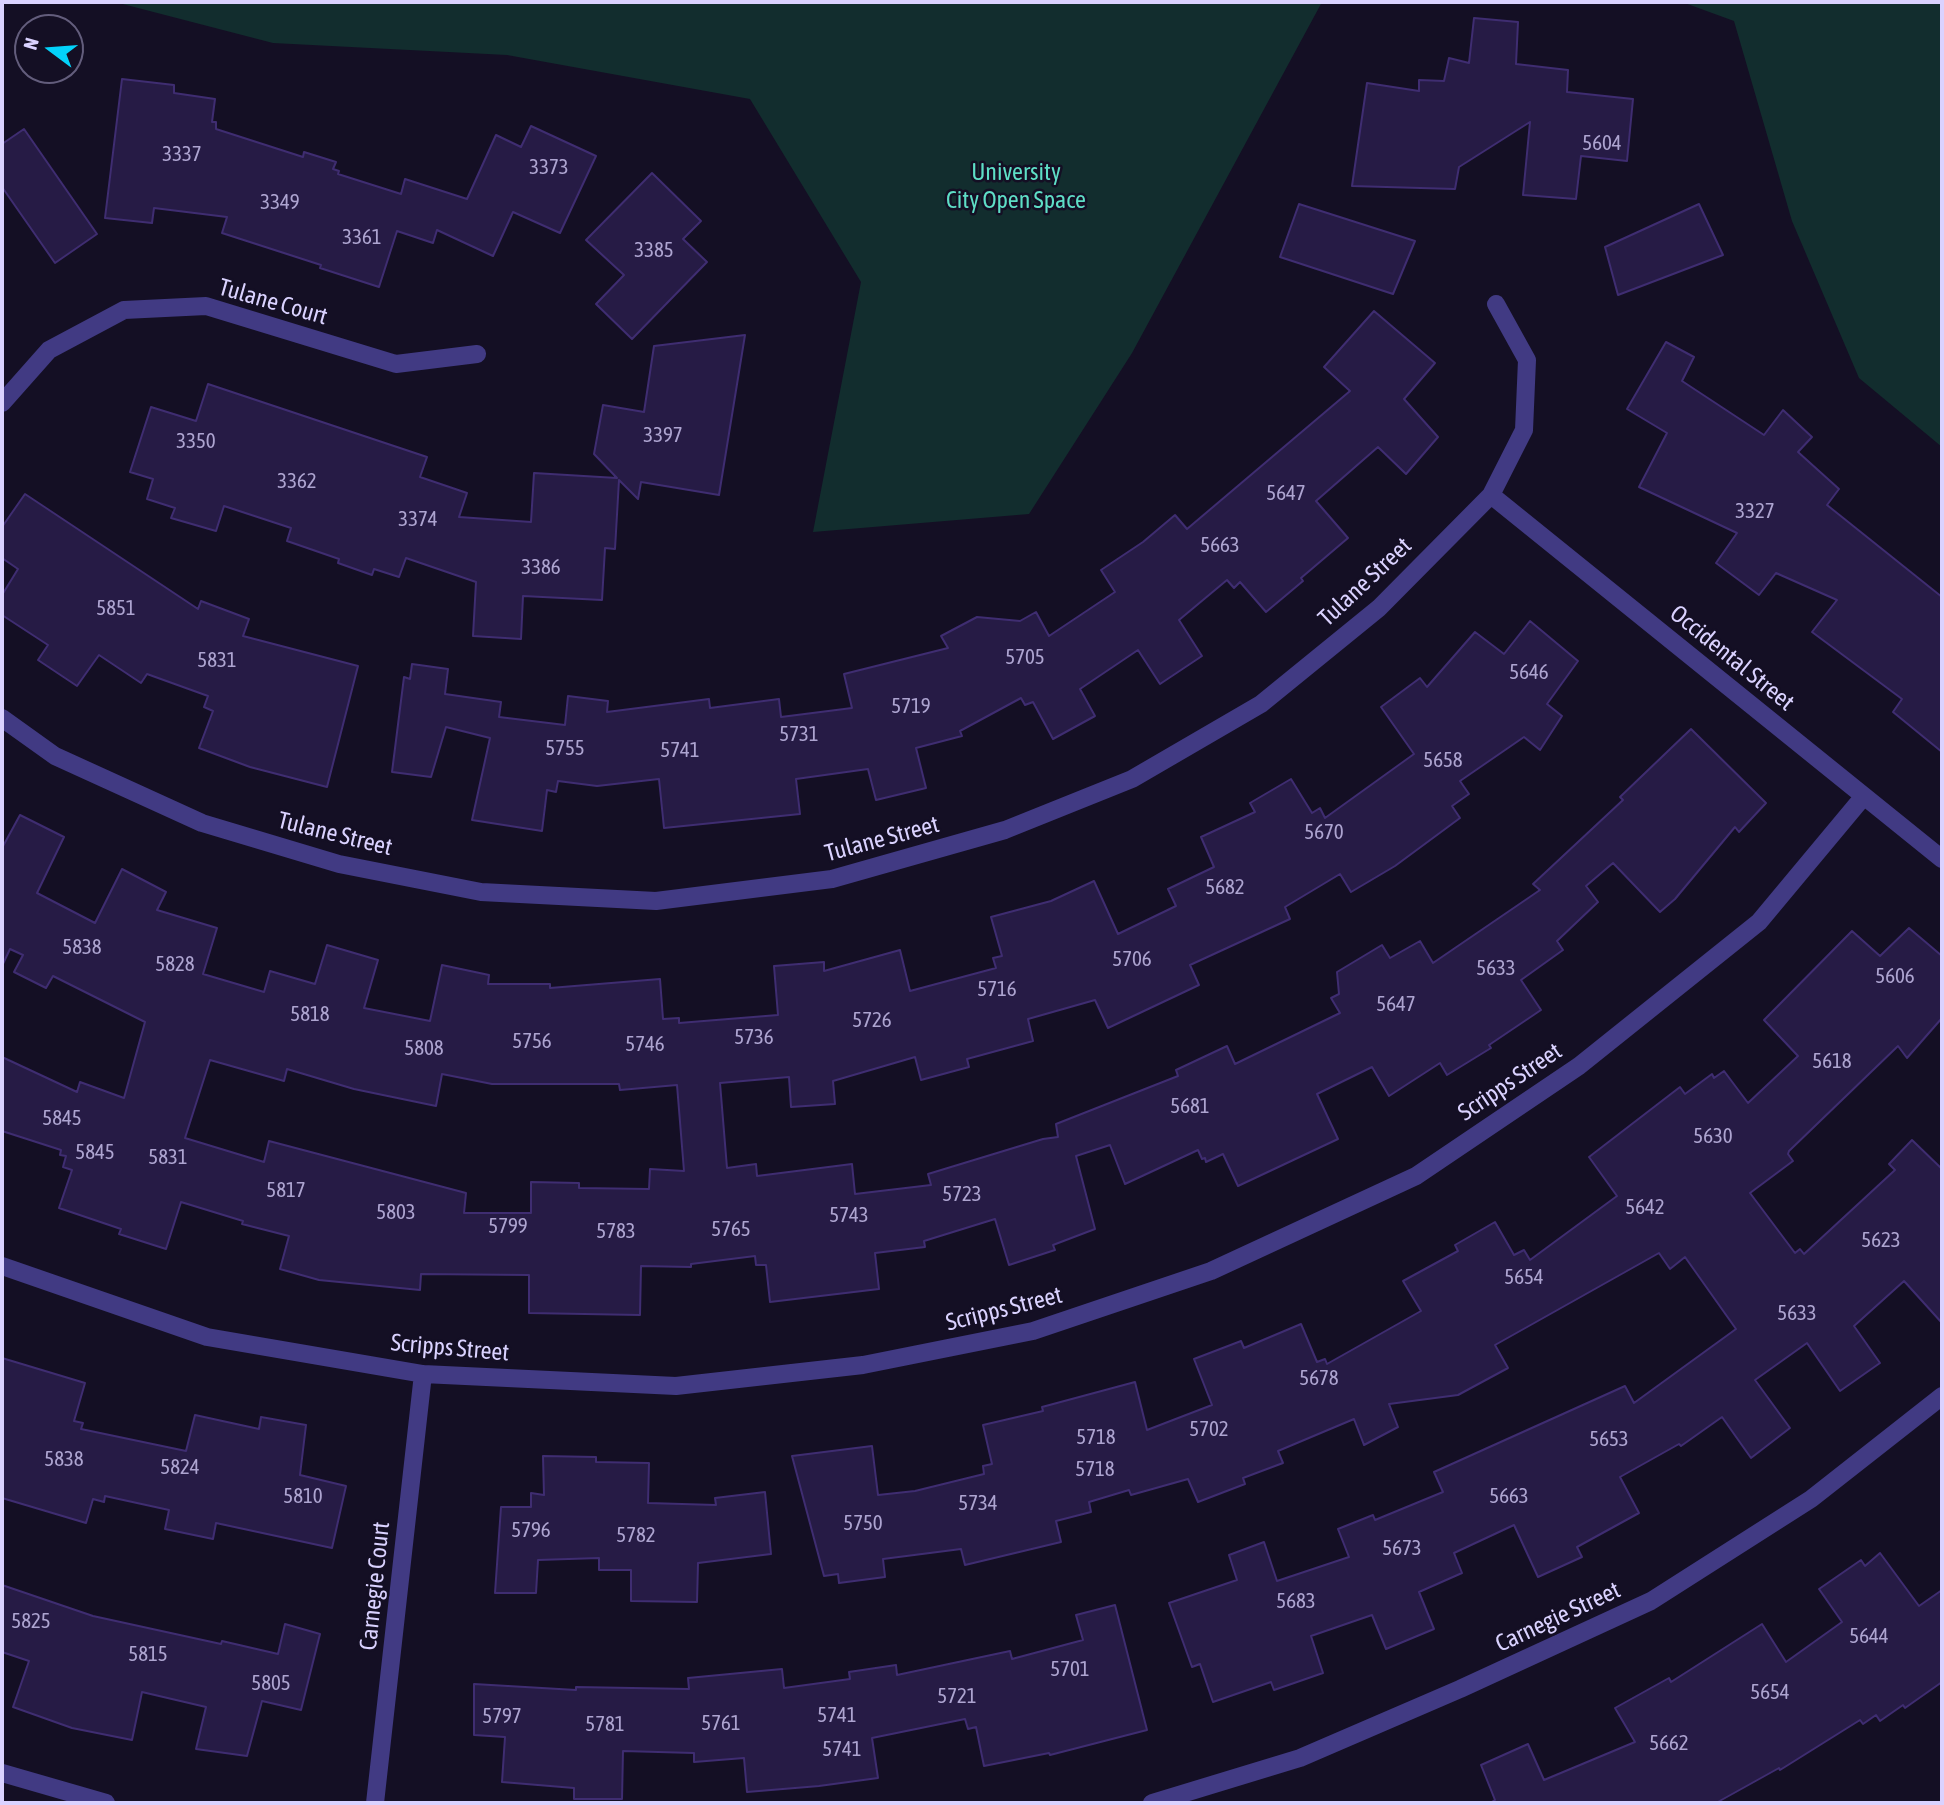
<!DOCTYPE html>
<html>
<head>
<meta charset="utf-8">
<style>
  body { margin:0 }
  #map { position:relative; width:1944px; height:1805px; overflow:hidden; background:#140f24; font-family:"Asap Condensed",sans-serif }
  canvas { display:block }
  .frame { position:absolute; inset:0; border:4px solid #dad2ff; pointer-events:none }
  .north { position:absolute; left:14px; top:14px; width:70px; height:70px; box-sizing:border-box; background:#140f24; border:2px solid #635d7c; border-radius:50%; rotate:286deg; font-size:19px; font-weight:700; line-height:28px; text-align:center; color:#dad2ff }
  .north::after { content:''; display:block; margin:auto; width:24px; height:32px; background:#03d2fa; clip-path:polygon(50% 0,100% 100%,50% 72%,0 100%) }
</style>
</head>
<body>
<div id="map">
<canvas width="1944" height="1805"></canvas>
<div class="frame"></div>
<div class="north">N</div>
</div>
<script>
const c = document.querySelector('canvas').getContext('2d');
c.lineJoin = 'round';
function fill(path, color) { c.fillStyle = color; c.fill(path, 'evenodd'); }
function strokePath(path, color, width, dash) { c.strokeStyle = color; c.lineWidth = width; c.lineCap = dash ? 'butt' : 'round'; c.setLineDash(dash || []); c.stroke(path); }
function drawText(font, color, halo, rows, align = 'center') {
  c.font = font + ' "Asap Condensed",sans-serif'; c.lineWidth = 5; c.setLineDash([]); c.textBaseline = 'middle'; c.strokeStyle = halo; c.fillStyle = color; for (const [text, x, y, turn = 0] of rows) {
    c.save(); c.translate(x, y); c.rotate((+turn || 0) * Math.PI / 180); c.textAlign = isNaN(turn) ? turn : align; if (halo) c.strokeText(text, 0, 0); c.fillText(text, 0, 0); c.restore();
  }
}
const green = new Path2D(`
  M115,2h1207l-190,351 -103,161 -216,18 48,-250 -111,-183 -243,-44 -234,-12z
  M1682,2h260v445l-83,-69 -67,-157 -58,-200z`);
const building = new Path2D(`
  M1474,18l44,4 -2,42 52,6 -1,22 66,7 -6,62 -46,-5 -5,43 -53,-4 7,-73 -71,45 -4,22 -103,-3 15,-103 52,8v-11l25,1 5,-23 20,5z
  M122,79l52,6v8l41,6 -3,23h4v7l87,28 1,-5 32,10 -3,7 6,2 -1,3 63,20 4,-15 62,20 29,-64 25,12 10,-21 65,30 -36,77 -47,-21 -20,44 -56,-26 -4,13 -36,-12 -18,56 -59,-19 1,-3 -99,-32 5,-16 -73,-9 -2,15 -47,-5z
  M24,129l73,105 -42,29 -53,-76v-43z
  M652,173l49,48 -18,18 24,23 -75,77 -36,-35 28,-29 -38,-35z
  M1299,204l116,37 -22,53 -113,-37z
  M1699,204l24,51 -105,40 -13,-48z
  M1374,311l61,52 -31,36 34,38 -32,37 -28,-27 -62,54 32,37 -47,40 2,3 -37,31 -26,-30 -6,6 -7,-8 -48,40 23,36 -42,28 -22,-34 -58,39 15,27 -42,23 -20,-37 -8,3 -4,-7 -61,33 2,5 -46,12 10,40 -50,12 -8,-31 -72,10 4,35 -136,14 -5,-49 -62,7 -39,-5 -2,11 -9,-2 -5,41 -70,-11 18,-82 -44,-11 -15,50 -39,-5 12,-95 6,2 2,-15 36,5 -3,25 56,8 -2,15 66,8 3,-29 40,5 -1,11 102,-13 1,9 69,-9 2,18 71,-9 -8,-34 104,-26 -7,-12 36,-19 43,4 16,-9 13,24 66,-44 -14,-22 42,-28 32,-27 12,14 163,-138 -26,-24z
  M745,335l-26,160 -78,-13 -3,17 -19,-19 -4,69 -10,-1 -3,52 -79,-4 -2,43 -48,-3 3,-54 -70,-24 -7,19 -25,-8 -2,6 -34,-12 1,-4 -52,-18 4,-13 -67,-22 -8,25 -45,-13 4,-10 -28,-9 6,-20 -23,-7 21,-65 45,14 12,-37 219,73 -7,20 47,16 -8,24 72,5 3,-49 83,5 -23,-24 9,-49 41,7 10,-66z
  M1666,342l28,15 -12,24 82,54 19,-25 29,27 -14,15 41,37 -12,16 115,92v155l-49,-40 9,-13 -90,-67 25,-32 -61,-27 -17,22 -43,-32 21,-30 -98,-46 28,-54 -40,-24z
  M25,494l173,115 3,-8 48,18 -6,17 115,30 -31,121 -77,-20 -51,-19 14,-37 -9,-4 4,-11 -61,-22 -6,9 -42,-28 -22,31 -39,-26 10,-15 -46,-30v-20l16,-26 -16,-11v-31z
  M1530,621l48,40 -31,43 15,12 -22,34 -16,-13 -64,44 9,13 -17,12 8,12 -65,48 -44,26 -11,-18 -55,33 5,12 -100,46 9,20 -91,43 -13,-28 -67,19 5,22 -66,18 2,8 -48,13 -6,-23 -82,24 2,23 -44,3 -2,-30 -69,6 7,85 29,-4 1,12 95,-12 3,30 76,-9 -3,-11 115,-35 15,-2 -2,-13 122,-48 -2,-6 51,-24 8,18 105,-51 -9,-15 8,-4 -2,-22 45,-27 8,13 30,-17 13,22 107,-73 -7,-6 90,-84 -3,-3 71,-68 75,74 -27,29 -4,-5 -60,72 -15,13 -47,-49 -27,23 12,16 -41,39 6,9 -42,30 20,30 -52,35 2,3 -44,27 -7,-12 -51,33 -17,-29 -55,27 21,45 -100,47 -15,-32 -17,8 -1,-4 -3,1 -4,-9 -73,34 -15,-39 -34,11 19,73 -42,16 2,5 -46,15 -14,-46 -71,22 1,6 -50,6 4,36 -109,13 -4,-37h-10l-1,-9 -64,8v3l-50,-1 -1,49 -111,-2v-38l-108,-1 -1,16 -101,-10 -39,-11 9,-33 -47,-12 1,-3 -62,-19 -15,47 -47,-15 2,-5 -62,-21 13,-38 -9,-3 3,-11 -6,-1 1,-5 -59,-19v-74l75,35 3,-10 44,16 21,-76 -92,-46 -7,12 -32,-16 9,-17 -13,-6 -8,17v-118l18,-33 44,22 -27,56 58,30 27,-54 44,23 -9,18 60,18 -14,46 61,18 6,-21 45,13 12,-39 51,15 -14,48 66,13 12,-56 47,10 -1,9h62v4l110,-9 3,40 16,-1v5l99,-8 -4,-49 50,-4v9l76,-21 10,41 86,-23 -3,-10 9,-2 -11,-39 60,-16 43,-20 24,53 58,-28 -8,-17 46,-22 -13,-30 54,-25 -5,-9 41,-24 21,34 8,-5 5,10 89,-64 -33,-47 39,-29 7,9 48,-55 29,22zM210,1060l74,21 3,-12 67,20 82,17 6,-32 50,10h127l1,6 57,-5 7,86 -34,-2 -1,20 -70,-1v-5l-48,-1v31h-67l2,-20 -197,-52 -5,21 -79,-24z
  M1909,928l33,28v62l-35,40 -9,-12 -109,105 -1,3 5,7 -43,32 45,60 5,-4 4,5 91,-84 -6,-6 23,-24 30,29v154l-38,-42 -50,45 26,37 -40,28 -33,-48 -52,37 35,48 -39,30 -29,-41 -41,29 -2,-2 -59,33 19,36 -62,34 5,10 -44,20 -24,-52 -60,28 8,20 -43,19 15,37 -48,20 -14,-34 -61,21 12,37 -49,17 -3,-8 -58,20 -13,-38 -8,3 -23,-64 68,-23 -8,-25 35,-13 13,39 72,-24 -11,-28 35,-14 2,5 68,-28 -9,-20 191,-86 9,17 102,-74 -51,-72 -15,12 -11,-16 -164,92 13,23 -50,27 -69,9 9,23 -34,18 -10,-26 -76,32 5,12 -40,15 2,6 -47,18 -10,-23 -57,16 -2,-5 -40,12 2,10 -35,9 5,21 -96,23 -4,-16 -78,10 2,18 -46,6 -1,-9 -14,2 -32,-120 80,-10 6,49 37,-4 69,-17 -1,-8 9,-2 -9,-39 60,-14 -1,-4 93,-25 12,48 65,-25 -18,-46 47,-18 3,7 57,-24 16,38 8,-3 2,5 94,-53 -18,-30 55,-30 -3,-6 40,-23 19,33 10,-5 6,10 87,-64 -28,-39 91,-70 5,7 27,-20 2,4 10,-7 24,32 50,-47 -34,-36 88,-89 28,25z
  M2,1358l83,25 -11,38 9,2 -2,6 105,22 9,-36 64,14 2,-12 45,8 -6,50 46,11 -14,62 -116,-25 -3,16 -48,-10 4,-19 -64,-14 -1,6 -11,-3 -7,24 -84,-25z
  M543,1456l53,1v5l53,1 -1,40 68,2 -1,-7 50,-6 6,62 -73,9 -1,39 -66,-1v-31h-32v-12l-61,2 -2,33h-41l6,-86h30v-14l13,2z
  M1880,1553l39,53 23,-16v92l-37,26 -2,-3 -23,16 -4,-6 -13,9 -3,-4 -80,50 -1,-2 -63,35h-226l5,-3 -14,-35 47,-21 16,36 91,-38 -20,-34 54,-30 2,4 91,-58 24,38 56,-40 -23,-33 42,-29 4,6z
  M2,1585l91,31 128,28 1,-3 56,13 7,-30 35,10 -19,76 -39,-9 -15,55 -51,-7 10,-42 -64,-15 -10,48 -60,-12 -59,-21 16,-46 -27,-9z
  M1115,1605l32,125 -97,25 -1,-2 -65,13 -8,-39 -8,2 -3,-10 -93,19 6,40 -59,8 -72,6 -3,-34 -50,4v-9l-71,-2 -1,48h-48v-11l-72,-6 3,-45 -31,-2v-51l102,6v-3l113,2 -1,-11 94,-9 2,19 66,-9 -1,-7 47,-7 1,10 113,-24 2,8 71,-19 -7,-25z`);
const minor = new Path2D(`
  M2,403l47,-53 75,-40 82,-4 190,58 81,-10
  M1491,495l451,364
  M2,718l53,38 147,67 137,41 142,28 175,9 176,-22 173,-49 127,-51 129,-75 118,-96 112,-113 33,-65 3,-70 -31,-56
  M2,1266l205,71 216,37 253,12 187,-21 170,-34 178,-60 205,-95 163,-110 180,-144 105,-126
  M2,1773l104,30
  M375,1803l48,-429
  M1152,1803l148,-45 160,-69 191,-88 160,-102 131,-103`);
const numberNames = [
  ["5604",1602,143],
  ["3337",182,154],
  ["3373",549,167],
  ["3349",280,202],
  ["3361",362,237],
  ["3385",654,250],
  ["3397",663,435],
  ["3350",196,441],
  ["3362",297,481],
  ["5647",1286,493],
  ["3327",1755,511],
  ["3374",418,519],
  ["5663",1220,545],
  ["3386",541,567],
  ["5851",116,608],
  ["5705",1025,657],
  ["5831",217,660],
  ["5646",1529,672],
  ["5719",911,706],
  ["5731",799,734],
  ["5755",565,748],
  ["5741",680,750],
  ["5658",1443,760],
  ["5670",1324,832],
  ["5682",1225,887],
  ["5838",82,947],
  ["5706",1132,959],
  ["5828",175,964],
  ["5633",1496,968],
  ["5606",1895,976],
  ["5716",997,989],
  ["5647",1396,1004],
  ["5818",310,1014],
  ["5726",872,1020],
  ["5736",754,1037],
  ["5756",532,1041],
  ["5746",645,1044],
  ["5808",424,1048],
  ["5618",1832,1061],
  ["5681",1190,1106],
  ["5845",62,1118],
  ["5630",1713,1136],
  ["5845",95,1152],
  ["5831",168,1157],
  ["5817",286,1190],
  ["5723",962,1194],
  ["5642",1645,1207],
  ["5803",396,1212],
  ["5743",849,1215],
  ["5799",508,1226],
  ["5765",731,1229],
  ["5783",616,1231],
  ["5623",1881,1240],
  ["5654",1524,1277],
  ["5633",1797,1313],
  ["5678",1319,1378],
  ["5702",1209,1429],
  ["5718",1096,1437],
  ["5653",1609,1439],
  ["5838",64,1459],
  ["5824",180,1467],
  ["5718",1095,1469],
  ["5810",303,1496],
  ["5663",1509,1496],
  ["5734",978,1503],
  ["5750",863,1523],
  ["5796",531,1530],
  ["5782",636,1535],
  ["5673",1402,1548],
  ["5683",1296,1601],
  ["5825",31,1621],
  ["5644",1869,1636],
  ["5815",148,1654],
  ["5701",1070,1669],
  ["5805",271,1683],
  ["5654",1770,1692],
  ["5721",957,1696],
  ["5741",837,1715],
  ["5797",502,1716],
  ["5761",721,1723],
  ["5781",605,1724],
  ["5662",1669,1743],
  ["5741",842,1749]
];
const parkNames = [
  ["University",1016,172],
  ["City Open Space",1016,200]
];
const streetNames = [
  ["Tulane Court",273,302,16],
  ["Tulane Street",1365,582,-43],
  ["Occidental Street",1732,658,39],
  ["Tulane Street",335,834,14],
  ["Tulane Street",882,839,-15],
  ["Scripps Street",1510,1082,-34],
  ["Scripps Street",1004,1309,-14],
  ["Scripps Street",450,1348,5],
  ["Carnegie Court",375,1586,-84],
  ["Carnegie Street",1558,1617,-25]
];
fill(green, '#122d2e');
fill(building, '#261b45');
strokePath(building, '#3f2d71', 2);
strokePath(minor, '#413a83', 18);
drawText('21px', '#ada4d0', null, numberNames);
drawText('24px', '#5edec6', '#140f24', parkNames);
drawText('24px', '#dad2ff', '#140f24', streetNames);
</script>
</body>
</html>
